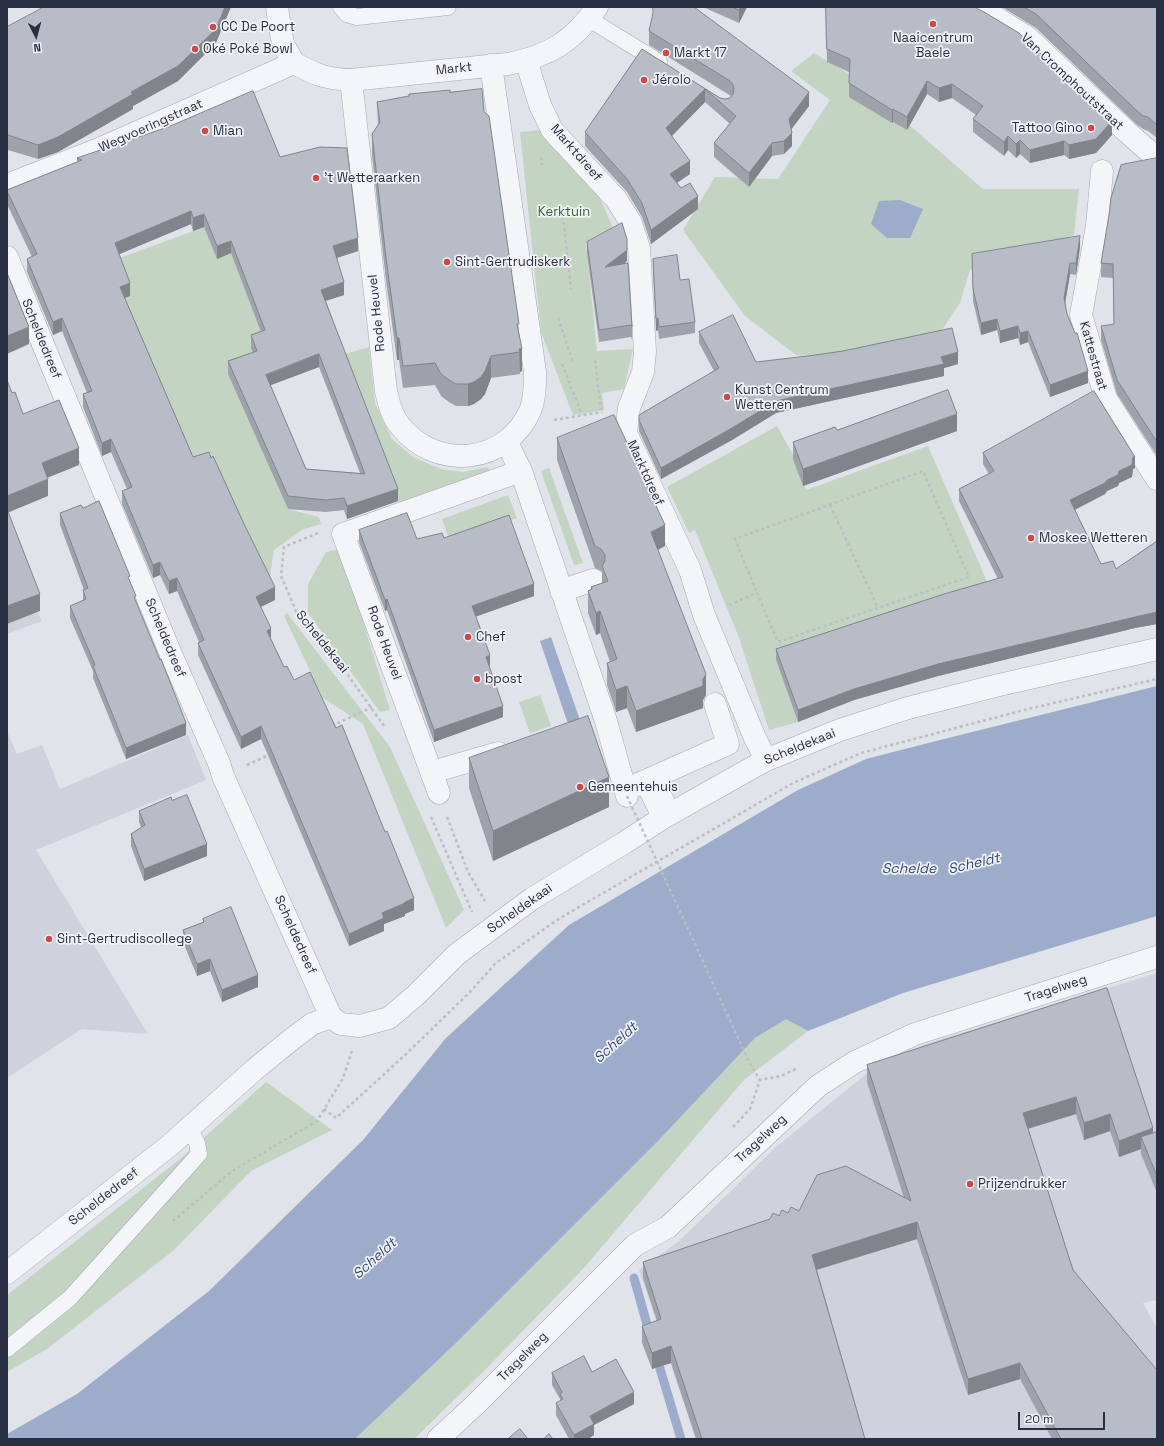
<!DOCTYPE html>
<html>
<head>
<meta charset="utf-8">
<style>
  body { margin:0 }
  #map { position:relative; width:1164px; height:1446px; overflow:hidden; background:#e1e3ea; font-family:"Space Grotesk",sans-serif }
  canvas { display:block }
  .frame { position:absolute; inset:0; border:8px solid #292f42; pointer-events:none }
  .north { position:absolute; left:16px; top:16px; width:40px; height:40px; -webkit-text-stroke:3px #f1f3f7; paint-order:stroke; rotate:174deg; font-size:11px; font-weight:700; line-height:16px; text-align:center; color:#292f42 }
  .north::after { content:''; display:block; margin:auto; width:14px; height:18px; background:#292f42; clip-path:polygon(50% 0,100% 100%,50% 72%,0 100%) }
  .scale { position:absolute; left:1018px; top:1412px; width:87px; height:18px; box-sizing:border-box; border:2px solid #292f42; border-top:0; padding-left:5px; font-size:12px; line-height:14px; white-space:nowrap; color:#292f42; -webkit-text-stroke:3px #f1f3f7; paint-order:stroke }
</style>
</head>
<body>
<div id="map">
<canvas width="1164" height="1446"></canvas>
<div class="frame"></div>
<div class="north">N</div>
<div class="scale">20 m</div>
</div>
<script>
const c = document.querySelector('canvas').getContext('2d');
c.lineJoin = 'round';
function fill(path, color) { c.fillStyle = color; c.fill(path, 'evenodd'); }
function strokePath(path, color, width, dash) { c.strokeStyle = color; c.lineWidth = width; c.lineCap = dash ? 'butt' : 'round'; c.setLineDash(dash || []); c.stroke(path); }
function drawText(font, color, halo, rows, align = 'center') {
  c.font = font + ' "Space Grotesk",sans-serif'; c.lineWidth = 3.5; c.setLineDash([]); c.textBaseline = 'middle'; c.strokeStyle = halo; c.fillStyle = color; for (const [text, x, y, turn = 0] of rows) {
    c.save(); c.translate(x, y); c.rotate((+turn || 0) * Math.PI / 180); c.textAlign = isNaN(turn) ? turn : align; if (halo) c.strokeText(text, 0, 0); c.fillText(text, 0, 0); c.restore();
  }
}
const built = new Path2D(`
  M7,520l27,84 8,17 -35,13z
  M7,731l10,23 25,-9 18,44 128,-54 18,45 -170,70 112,184 -66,-5 -75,49z
  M1157,973v327l-14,3 14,25v111h-461l-57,-169 40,-29 97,-94 90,-73 59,-30z`);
const green = new Path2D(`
  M814,53l40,24 129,112h96l-5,46 -104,35 -10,33 -22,33 -60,26 -82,-7 -51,-39 -62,-86 32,-53 63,2 52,-79 -39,-29z
  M543,130l56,66 14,32 -27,14 11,109 36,-2 -9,40 -22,4 2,17 -31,5 -32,-83 -21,-200z
  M204,227l14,32 8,-21 39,105 -8,21 -28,10 59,135 31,8 2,7 -19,6 -28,20 -4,25 -3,8 -74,-113 -73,-170 10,-4 -13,-37z
  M369,347l6,56 17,36 21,18 28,12 22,3 25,-5 3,7 -90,30 -5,-7 -54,-142z
  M777,426l15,27 14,37 122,-44 61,140 -213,74 22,62 -29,8 -31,-95 -43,-105 -6,3 -22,-46z
  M549,468l34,95 -9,2 -33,-94z
  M508,495l9,23 -67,24 -8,-23z
  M341,549l49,161 -10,2 -72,-99v-29l18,-32z
  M287,613l103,134 74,163 -18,18 -83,-204 -40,-26 -39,-82z
  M540,695l11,31 -21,7 -11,-31z
  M786,1018l22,13 -64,49 -161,189 -98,101 -71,69h-59l101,-96 204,-204 95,-101z
  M266,1082l66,48 -81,41 -77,79 -127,99 -40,23v-77l173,-136z`);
const water = new Path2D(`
  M900,200l23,9 -13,29h-23l-16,-14 8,-23z
  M551,637l30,86 -12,4 -29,-86z
  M1157,686v230l-254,77 -95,38 -22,-12 -31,19 -95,101 -204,204 -101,96h-348v-5l70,-40 132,-103 154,-151 83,-102 123,-113 229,-135 68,-31 74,-19z`);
const stream = new Path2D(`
  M634,1278l16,57
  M656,1355l25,84`);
const path = new Path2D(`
  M541,157l1,8
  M563,216l8,73
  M558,318l15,44
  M595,360l6,50
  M562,364l20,51
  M554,420l48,-8
  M830,505l48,103
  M318,533l-34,14 -3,29 15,35 37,43 51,72
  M729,605l28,-12 21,49 191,-65 -46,-106 -188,68 22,54
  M332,726l40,-19
  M247,765l24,-11
  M431,817l41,95
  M447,817l21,55 17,29
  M324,1109l12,9 68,-62 65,-63 27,-30 64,-45 233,-135 68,-30 163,-43 133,-31
  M733,1127l17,-18 10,-29 21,-4 15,-7
  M173,1221l59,-50 85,-50 26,-43 9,-27`);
const service = new Path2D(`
  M341,7l6,7 10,3 91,-10
  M589,19l70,43
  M658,785l15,28
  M646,789l15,30
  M7,1349l63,-51 129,-144 -2,-11 -8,-15`);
const pedestrian = new Path2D(`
  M351,80l35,311c3,13 6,26 15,36 36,44 105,37 129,-16 5,-12 5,-26 5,-39l-44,-307
  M506,441l15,30 85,250 21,75
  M561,591l32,-11
  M432,772l66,-19
  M625,790l103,-46 -13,-40
  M439,793l-96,-259 178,-63`);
const minor = new Path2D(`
  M277,7l1,8 5,29 11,19
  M974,7l16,7 37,23 101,96 23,20 6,1
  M526,60l14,45 12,25 64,69 15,24 8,25 6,104 -2,20 -14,36 -3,25 64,137 14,45 51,123 11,22
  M1102,171l-5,55 -16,89 25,84 51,80
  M7,257l163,395 49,111 4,13 108,241 10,7 19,2 29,-8 27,-23 41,-41 76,-56 91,-55 37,-24 105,-59 74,-30 68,-22 91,-23 158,-36
  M7,1273l162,-127 85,-76 38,-31 20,-15 19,-7
  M438,1439l37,-34 160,-160 33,-18 150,-141 37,-24 60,-28 242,-77`);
const tertiary = new Path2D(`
  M7,185l92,-36 195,-86c22,12 32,16 57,17l157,-16c41,-8 65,-22 89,-57`);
const pathBridge = new Path2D(`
  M627,796l123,268 10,16`);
const wall = new Path2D(`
  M703,7h44l-8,16z
  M826,7l286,128 -16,18 -27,6 -5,-4 -34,8 -10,-9 -4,4 -8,-8 -4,6 -31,-24v-13l3,-4 -24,-17 -13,4 -12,-8 -20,36 -14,-8 -1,1 -43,-26v-25l-22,-10z
  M1002,7h155v131l-9,-7 -5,-2 -7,-5 -100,-96z
  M7,27l209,16 -38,38 -45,25v3l-75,43 -20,7 -30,-9 -1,-2z
  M649,31l160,75 -18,24 1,16 -8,8 -12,2 -23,31 -35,-30v-14l16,-19 -25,-22 -33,34 18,38 -13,9 21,26 -47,35 -9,-27 -15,-25 -42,-46v-14l57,-83 78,49 5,1 5,-1 1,-2 -82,-51z
  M450,92l34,20 35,219 3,40 -2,1v2l-29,4 -6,16 -4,5 -7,5 -6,2h-12l-7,-4 -8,-6 -6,-11 -32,3 -4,-28h-2l-11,-79 -14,-125v-22l6,-8 -1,-24z
  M280,157l78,94 -21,7 7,37 -18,6 72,200 -51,18 -3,-9 -18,2 -38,-3 -60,-135v-13l25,-8 -2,-5v-13l10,-3 -30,-79 -14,6 -13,-32 -11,4 -2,-7 -72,30 11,42 -6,2 69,159 18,1 64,142 -14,7 10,32 13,28 10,13 120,230 -9,4v2l-21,8v7l-35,15 -88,-207 -20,10 -43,-94v-12l1,-1 -22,-51 -8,3 -9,-19 -7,3 -31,-74v-13l5,-2 -16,-37 -9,4 -19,-49v-13l4,-1 -25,-62 -9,4 -26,-63v-13l5,-2 -25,-53v-14l70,-28v-4zM319,367l41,106 -54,-4 -36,-84z
  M1157,158v298l-40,-62 -16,-54v-14l13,-2 -1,-46 -12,-1v-14z
  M587,242l40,19 -2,2 7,64v12l-1,-2 -32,5 -12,-88z
  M1080,247l-4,28 -6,-1 -5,29 2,11 21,69 -38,14 -22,-55 -8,3 -2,-7 -18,5 -3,-13 -16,5 -8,-34 -1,-47z
  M653,259l27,21 15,42v11l-36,6 -1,-9 -2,1 -3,-61z
  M699,332l57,30 202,2 -14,4v8l-168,37 -44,27 -71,39 -22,-48v-11l75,-49 -15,-28z
  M837,430l120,1 -154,55 -10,-27v-17z
  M557,438l108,108 -7,4 48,145 -3,5v8l-67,24 -9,-24 -11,4 -9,-27v-22l3,-1 -10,-29 -4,2 -8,-22v-22l3,-1v-3l11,-4v-11l-1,-1 -6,-3 -38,-108z
  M983,453l152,15 -2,1 -1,8 -13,6 -1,3 -11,5 -2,3 -30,16 26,54 15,5 41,-28v83l-22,4 -197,48 -84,24 -56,22 -22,-62v-11l222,-70 -39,-78v-12l30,-15 -6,-10z
  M83,508l47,73 6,22 50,132 -60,24 -33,-81v-7l-23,-53v-12l13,-5v-11h1l-24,-65v-12z
  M359,530l58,9 27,-1 90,58 -58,20 14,51h-1l14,50 -69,25 -47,-132 -2,1 -26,-69z
  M469,758l140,49 -116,54 -24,-73z
  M172,800l35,56 -63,25 -13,-35v-12l10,-7 -2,-5v-11z
  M203,919l55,68 -36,15 -12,-31 -13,5 -14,-34v-12l20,-8z
  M1107,988l46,145 4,-1v61l-16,-39v-5l-22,8 -9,-26 -26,9 -8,-26 -48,15 45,141 84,169h-105l-32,-60 -52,16 -51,-156 -100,31 48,169h-169l-25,-76 -19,6 -10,-26v-17l15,-5 -14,-43v-16l145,-49 11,-2 105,-13 -37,-116v-17z
  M592,1372l42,32 -40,21v10l-6,4h-19l-13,-24v-12l4,-2v-2l-8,-14v-12z`);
const shadedWall = new Path2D(`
  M225,7h6l-15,36 -38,38 -45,25v3l-75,43 -20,7v-14l93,-53z
  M740,7h7l-8,16v-13z
  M927,81v13l-20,36v-13z
  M952,84v14l-13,4v-14z
  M705,89v13l-39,40v-14z
  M809,92v14l-20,26v-13z
  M893,109v13l-1,1v-13z
  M1112,121v14l-16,18 -27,6v-14z
  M792,133v13l-8,8v-13z
  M1008,136v14l-4,6v-14z
  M1020,140v14l-4,4v-14z
  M1064,141v14l-34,8v-13z
  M772,143v13l-23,31v-14z
  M690,161v13l-20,13v-13z
  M698,196v13l-47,35v-14z
  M191,211v13l-76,32v-13z
  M204,214v13l-11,4v-13z
  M1080,236v11l-4,28v-12z
  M358,238v13l-25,8v-13z
  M231,241v12l-14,6v-13z
  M627,250v11l-22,17v-11z
  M1070,263v11l-6,36v-12z
  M344,282v13l-23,7v-12z
  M130,283v13l-10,4v-13z
  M62,318v13l-9,4v-13z
  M658,318v12l-2,1v-12z
  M997,319v11l-16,5v-12z
  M1018,326v12l-18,5v-12z
  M29,327v17l-22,10v-18z
  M1028,331v11l-8,3v-12z
  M397,338h2v22h-2z
  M519,349h3v22l-2,1z
  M958,352v12l-14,4v8l-168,37 -44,27 -71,39v-11l115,-67z
  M319,354v13l-53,20v-12z
  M491,356v22l-6,16 -4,5 -7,5 -6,2v-22z
  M1088,371v12l-38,14v-12z
  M957,414v17l-154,55v-17z
  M111,439v13l-9,4v-13z
  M79,448v17l-37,15v-17z
  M1133,457h2v11l-2,1 -1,8 -13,6 -1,3 -11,5 -2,3 -35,18v-12l37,-20 12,-9z
  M48,479v17l-41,17v-17z
  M398,489v12l-51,18v-13z
  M665,525v21l-14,7v-21z
  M160,562v13l-7,3v-13z
  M177,578v13l-8,3v-13z
  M534,584v12l-62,22v-12z
  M275,587v13l-19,9v-12z
  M40,594v17l-33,13v-18z
  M387,599v11l-2,1v-11z
  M600,611v22l-4,2v-22z
  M1157,612v12l-22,4 -197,48 -84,24 -56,22v-12l56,-21 84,-25 197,-47z
  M271,628v13l-4,-10z
  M490,655v12l-4,2v-12z
  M706,674v21l-3,5v8l-67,24v-21l67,-32z
  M627,686v22l-11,4v-22z
  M503,706v11l-69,25v-12z
  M186,723v12l-60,24v-11z
  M261,726v13l-20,10v-12z
  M609,777v30l-116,54v-30z
  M207,844v12l-63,25v-12z
  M414,898v12l-9,4v2l-21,8v7l-35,15v-12l33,-21z
  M210,959v12l-13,5v-12z
  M258,975v12l-36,15v-12z
  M1076,1097v17l-53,16v-17z
  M1110,1114v17l-26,9v-17z
  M1153,1128v17l-12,-8v12l-22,8v-16z
  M917,1222v17l-105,32v-16z
  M671,1346v17l-19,6v-16z
  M1020,1363v16l-52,16v-16z
  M634,1392v12l-40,21v10l-6,4h-14v-4l16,-19z`);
const building = new Path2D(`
  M44,7h181l-9,22 -38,37 -47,26 2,2 -75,43 -20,8 -30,-10 -1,-2v-106z
  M653,7h41l115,85 -20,27 3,14 -8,8 -12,2 -23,30 -35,-30 22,-27 -31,-27 -39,39 24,33 -20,13 11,14 9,-5 8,13 -47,34 -9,-27 -15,-24 -42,-47 57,-83 78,49 5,1 5,-1 3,-4 1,-5 -1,-4 -3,-4 -81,-50 4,-18z
  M733,7h7l-1,3z
  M826,7h148l10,5 35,21 93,88 -16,18 -27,6 -5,-4 -34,9 -10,-10 -4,4 -8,-8 -4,6 -31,-23 10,-13 -31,-22 -13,4 -12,-7 -20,36 -14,-8 -1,1 -43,-27 1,-24 -23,-10z
  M1024,7h133v118l-9,-8 -5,-1 -7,-6 -100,-96z
  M482,89l2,23 5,4 30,208h-2l5,25h-3l1,3 -29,4 -6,15 -4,6 -7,5 -6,2h-12l-7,-4 -8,-6 -6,-11 -32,3 -4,-28h-2l-11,-80 -14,-124 8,-12 -3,-20 32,-6v-2l41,-4v2z
  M253,91l27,66 40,-10 27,1 11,90 -25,8 11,36 -23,8 77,199 -51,17 -3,-8 -18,2 -38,-4 -60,-135 29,-10 -6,-16 14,-5 -34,-89 -14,5 -13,-32 -11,4 -2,-7 -76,32 15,40 -10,4 73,170 16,-5 2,6 2,-2 31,68 31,63 -19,10 15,31 -4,3 17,36 3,-1 7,14 16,-8 26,56 6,-3 43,107 2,-1 27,67 -9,4v1l-23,10 2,5 -35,16 -88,-208 -20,11 -43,-94 6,-3 -27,-62 -8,3 -9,-19 -7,3 -31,-74 10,-4 -21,-48 -9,4 -19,-49 9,-3 -30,-73 -9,4 -26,-63 10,-5 -30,-63v-1l75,-30 -5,-2 91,-31zM319,354l46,120 -59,-5 -40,-94z
  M1157,158v284l-40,-62 -16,-54 13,-2 -1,-60 -12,-1 8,-48 2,-17 10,-33z
  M622,223l5,16v11l-22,17 23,-4 4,64 -1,-2 -32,5 -12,-88z
  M1080,236l-4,27h-6l-6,35 3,16 8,19h2l11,38 -38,14 -22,-54 -8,2 -2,-7 -18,5 -3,-12 -16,4 -8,-34 -1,-35z
  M677,255l3,25 9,-1 6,43 -36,5 -1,-9 -2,1 -3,-60z
  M7,273l22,54 -22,9z
  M733,315l23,47 52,-6 35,-5 109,-23 6,24 -17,5 3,7 -168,37 -44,27 -71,40 -22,-48v-5l80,-47 -20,-36z
  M7,380l5,13 3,-1 8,22 36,-14 20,48 -37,15 6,16 -41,17z
  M948,390l9,24 -154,55 -10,-27 42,-15 2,3z
  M1094,391l41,66h-2l-1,8 -13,6 -1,4 -11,5 -2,3 -35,17 31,64 12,-3 3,8 41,-28v71l-22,5 -197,47 -84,25 -56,21 -22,-61 168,-55 59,-17 -44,-88 35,-18 -11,-18z
  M614,415l51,110 -14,7 55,142 -3,5v7l-67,25 -9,-25 -11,4 -9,-27 10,-4 -17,-48 -4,2 -8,-22 4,-2 -1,-2 17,-6 -6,-15 3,-5v-6l-4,-6 -6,-3 -38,-108z
  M99,501l31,75 -2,1 8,19 -2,1 26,63 1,-1 25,64 -60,25 -33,-82 2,-1 -25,-59 16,-7 -3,-9 5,-2 -28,-75 21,-8 2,3z
  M7,509l33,85 -33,12z
  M407,513l10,26 25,-6 2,5 65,-23 25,69 -62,22 18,49 -4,2 17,49 -69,24 -47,-131 -2,1 -26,-70z
  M588,716l21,61 -116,54 -24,-73z
  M187,795l20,49 -63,25 -13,-35 14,-9 -6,-14 32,-14 1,3z
  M231,907l27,68 -36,15 -12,-31 -13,5 -14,-34 21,-8 -1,-3z
  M1107,988l46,140 -34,13 -9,-27 -26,9 -8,-26 -53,16 50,157 84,100v69h-96l-41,-76 -52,16 -51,-157 -105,33 53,184h-163l-31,-93 -19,7 -10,-27 19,-7 -18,-57 127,-43 3,-6 6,3 3,-6 6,3 3,-6 8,4 18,-36 29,-9 65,35 -44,-136z
  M1157,1132v44l-16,-39z
  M584,1356l8,16 24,-13 18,33 -44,24 4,8 -20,11 -18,-32 7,-4 -3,-5 2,-2 -10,-19z
  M520,1429l8,10h-20z
  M549,1434l4,5h-9z`);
const markers = [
  [933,24,4,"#ce4749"],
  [213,27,4,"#ce4749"],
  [195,49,4,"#ce4749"],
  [666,53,4,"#ce4749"],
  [644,80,4,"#ce4749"],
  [1091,128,4,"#ce4749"],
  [205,131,4,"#ce4749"],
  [316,178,4,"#ce4749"],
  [447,262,4,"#ce4749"],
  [727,397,4,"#ce4749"],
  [1031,538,4,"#ce4749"],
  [468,637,4,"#ce4749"],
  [477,679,4,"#ce4749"],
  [580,787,4,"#ce4749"],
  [49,939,4,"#ce4749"],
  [970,1184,4,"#ce4749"]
];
const poiNames = [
  ["CC De Poort",221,27],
  ["Naaicentrum",933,38,"center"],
  ["Baele",933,53,"center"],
  ["Oké Poké Bowl",203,49],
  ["Markt 17",674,53],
  ["Jérolo",652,80],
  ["Tattoo Gino",1083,128,"right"],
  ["Mian",213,131],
  ["'t Wetteraarken",324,178],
  ["Sint-Gertrudiskerk",455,262],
  ["Kunst Centrum",735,390],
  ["Wetteren",735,405],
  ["Moskee Wetteren",1039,538],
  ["Chef",476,637],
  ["bpost",485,679],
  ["Gemeentehuis",588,787],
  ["Sint-Gertrudiscollege",57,939],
  ["Prijzendrukker",978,1184]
];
const streetNames = [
  ["Markt",454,69,-6],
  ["Van Cromphoutstraat",1072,82,43],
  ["Wegvoeringstraat",151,126,-24],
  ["Marktdreef",576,153,49],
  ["Rode Heuvel",377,313,-96],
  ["Scheldedreef",41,339,68],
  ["Kattestraat",1093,356,74],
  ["Marktdreef",645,473,65],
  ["Scheldedreef",165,638,67],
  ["Scheldekaai",322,642,51],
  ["Rode Heuvel",384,643,70],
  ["Scheldekaai",800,747,-22],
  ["Scheldekaai",520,909,-35],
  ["Scheldedreef",295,935,66],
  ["Tragelweg",1056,989,-18],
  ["Tragelweg",761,1139,-43],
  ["Scheldedreef",104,1197,-38],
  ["Tragelweg",523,1357,-45]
];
const parkNames = [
  ["Kerktuin",564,212]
];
const waterNames = [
  ["Scheldt",974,864,-13],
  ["Schelde",909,869],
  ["Scheldt",616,1043,-42],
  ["Scheldt",375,1259,-42]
];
fill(built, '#cfd2dc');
fill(green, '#c4d4c2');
fill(water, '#9cacca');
strokePath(stream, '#9cacca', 9);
strokePath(service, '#a6a9b4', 17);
strokePath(pedestrian, '#a6a9b4', 23);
strokePath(minor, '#a6a9b4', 23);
strokePath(tertiary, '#a6a9b4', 23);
strokePath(path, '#bbbec5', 2.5, [3, 3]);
strokePath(service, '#f4f5f8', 16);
strokePath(pedestrian, '#f4f5f8', 22);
strokePath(minor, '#f4f5f8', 22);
strokePath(tertiary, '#f4f5f8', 22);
strokePath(pathBridge, '#bbbec5', 2.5, [3, 3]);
fill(wall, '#9ea2ab');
fill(shadedWall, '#81848b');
fill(building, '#b8bcc7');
strokePath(building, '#81848b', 1);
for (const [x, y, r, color] of markers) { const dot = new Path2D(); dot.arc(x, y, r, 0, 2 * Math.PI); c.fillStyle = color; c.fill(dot); strokePath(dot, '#f1f3f7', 1.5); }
drawText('13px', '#292f42', '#f1f3f7', poiNames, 'left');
drawText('13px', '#292f42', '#f1f3f7', streetNames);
drawText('13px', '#395d37', '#f1f3f7', parkNames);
drawText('italic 14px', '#344875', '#f1f3f7', waterNames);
</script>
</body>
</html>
